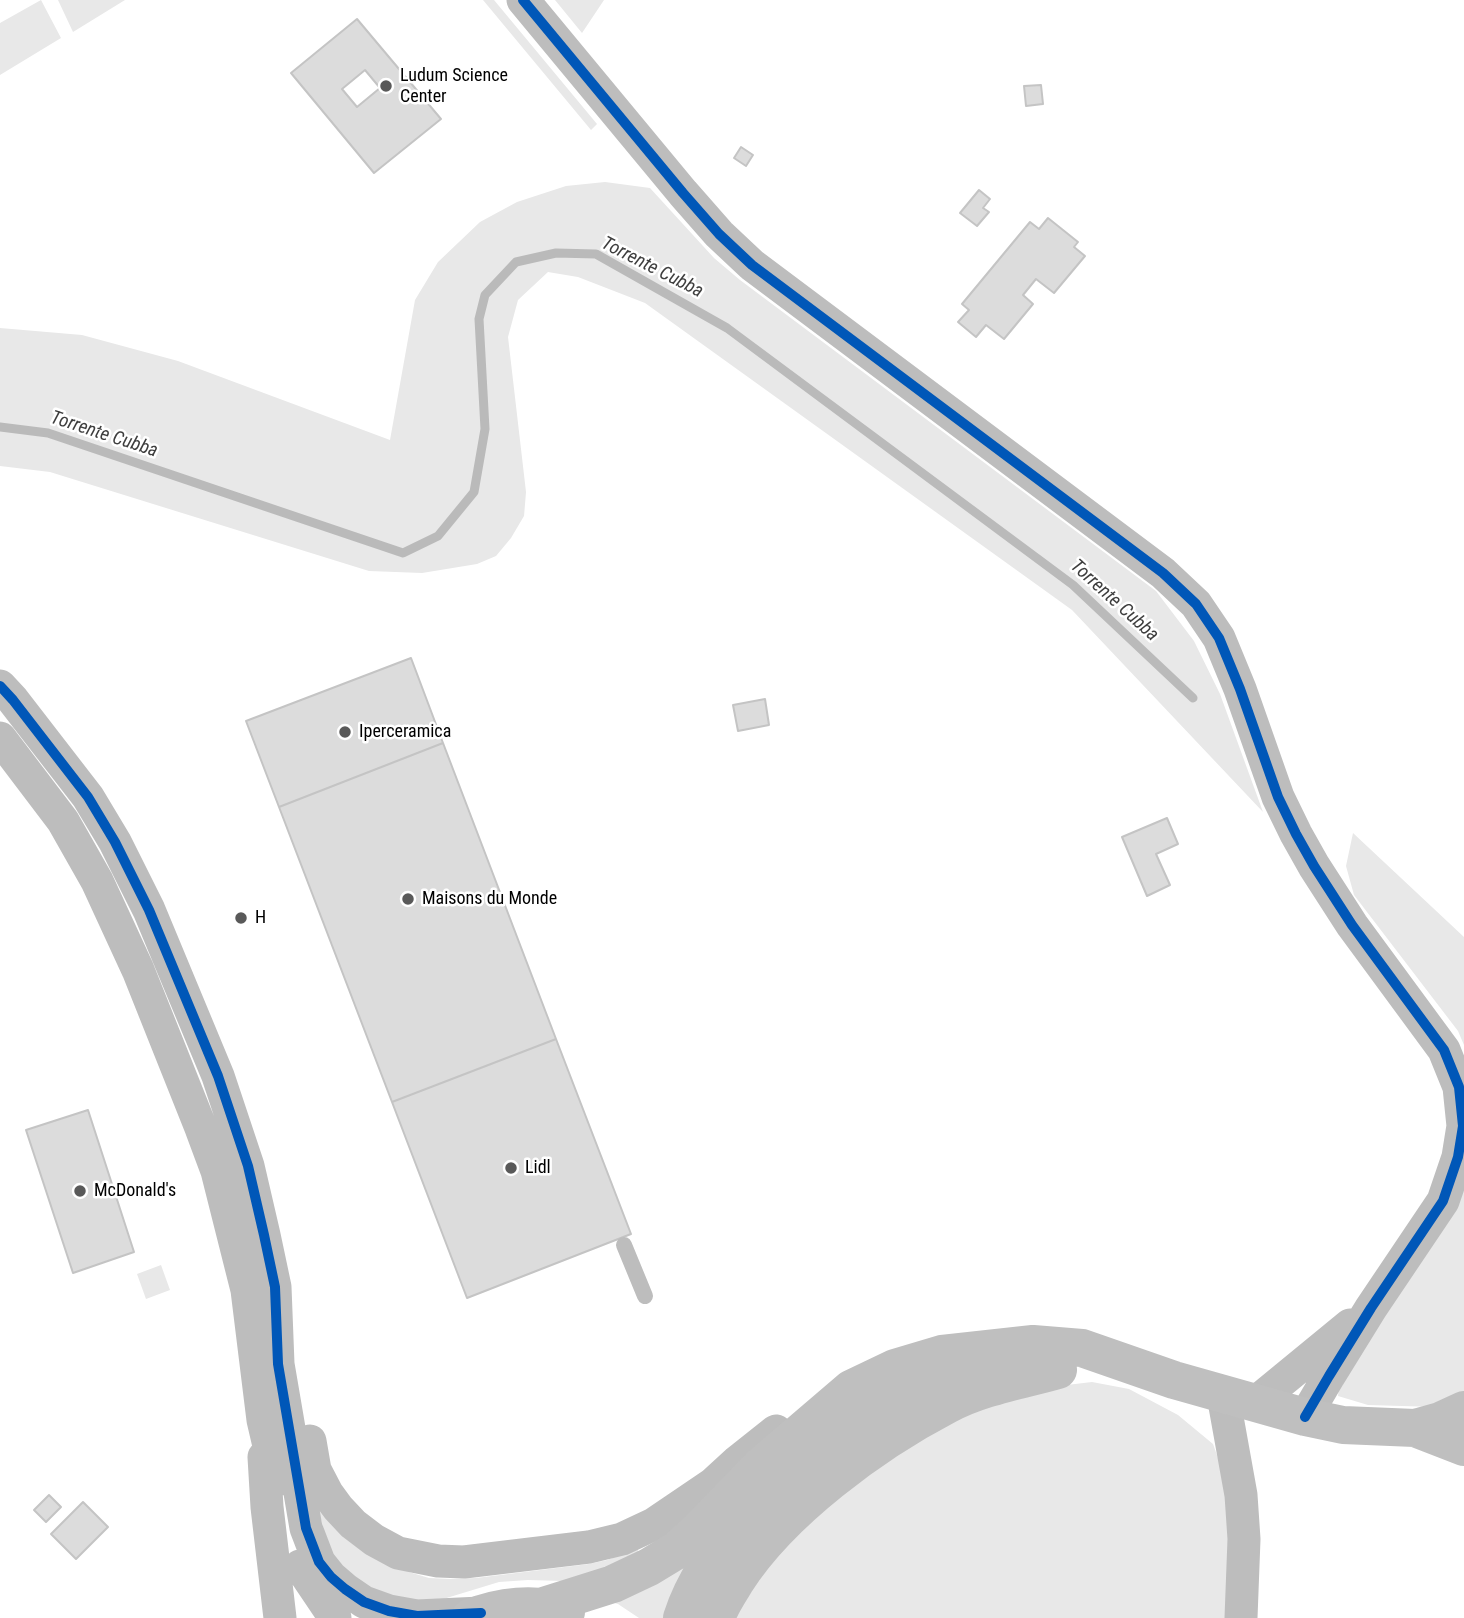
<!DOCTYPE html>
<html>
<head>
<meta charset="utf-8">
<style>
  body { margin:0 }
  canvas { display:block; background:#fff }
</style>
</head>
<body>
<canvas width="1464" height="1618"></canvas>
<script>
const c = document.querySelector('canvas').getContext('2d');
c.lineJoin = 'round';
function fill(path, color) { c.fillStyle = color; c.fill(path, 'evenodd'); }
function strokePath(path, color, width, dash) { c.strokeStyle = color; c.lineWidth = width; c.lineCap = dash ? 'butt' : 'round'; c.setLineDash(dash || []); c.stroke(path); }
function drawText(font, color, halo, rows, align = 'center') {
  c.font = font + ' "Roboto Condensed",sans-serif'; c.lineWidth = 5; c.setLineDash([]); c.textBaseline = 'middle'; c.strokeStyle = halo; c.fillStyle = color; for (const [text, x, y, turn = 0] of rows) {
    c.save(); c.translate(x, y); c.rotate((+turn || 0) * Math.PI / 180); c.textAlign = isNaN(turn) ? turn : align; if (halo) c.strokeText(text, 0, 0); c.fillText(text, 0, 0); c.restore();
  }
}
const green = new Path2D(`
  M41,0l20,38 -61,37v-52z
  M58,0h67l-52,32z
  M483,0h11l103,124 -6,6z
  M555,0h49l-22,33z
  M605,182l45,6 64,70 26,22 416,311 38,50 26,53 43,118 -191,-202 -427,-307 -67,-26 -30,-5 -30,28 -10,37 18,155 -2,24 -13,22 -15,18 -19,8 -55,9 -53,-2 -319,-99 -50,-6v-138l82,7 96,26 212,79 25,-140 23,-38 42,-40 37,-20 49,-16z
  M1353,833l111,104v108l-6,-14 -104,-136 -8,-29z
  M1464,1189v205l-28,13 -68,-2 -30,-9 1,-11z
  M161,1265l9,25 -24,9 -9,-25z
  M1092,1382l37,7 49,26 35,29 9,25 9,37 -4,112h-497l41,-61 64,-58 62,-46 61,-37 75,-27z
  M317,1505l92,67 20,6 22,1 25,-1 113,-14 18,-4 26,-10h5v6l-74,25 -36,-1 -29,2 -59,18 -20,2 -40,-6 -48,-37z
  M702,1548l-36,70h-27l-21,-14 -10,-3z`);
const stream = new Path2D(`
  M0,427l48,6 355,120 35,-17 36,-44 11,-63 -6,-110 6,-24 31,-33 40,-9 40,1 131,74 346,257 120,113`);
const building = new Path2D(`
  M357,19l84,100 -67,54 -83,-100zM365,70l15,18 -23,19 -15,-18z
  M1041,85l2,19 -17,2 -2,-20z
  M741,147l12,8 -7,11 -12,-8z
  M979,190l11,9 -7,9 6,4 -12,14 -17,-13z
  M1048,218l30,24 -4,5 11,9 -31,37 -18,-14 -13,16 10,9 -29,35 -18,-14 -10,12 -18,-15 11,-12 -7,-6 68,-82 9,7z
  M411,658l32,85 -164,64 -33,-86z
  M765,699l4,26 -31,6 -5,-26z
  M443,743l113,296 -164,63 -113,-295z
  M1167,818l11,26 -22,10 14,31 -23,11 -25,-59z
  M556,1039l75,195 -164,64 -75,-196z
  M88,1110l46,142 -61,21 -47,-143z
  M49,1495l12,12 -15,15 -12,-12z
  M83,1502l25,25 -32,32 -25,-25z`);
const lane = new Path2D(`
  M624,1245l21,51`);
const street = new Path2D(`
  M523,0l160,193 36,41 33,31 411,308 33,31 23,34 21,51 38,108 18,37 18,32 38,59 92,125 15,37 4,39 -5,31 -15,44 -72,107 -42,68 -24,41
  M0,686l13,14 75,97 27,45 34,68 69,166 30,90 16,69 11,52 3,77 28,164 13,34 12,15 14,12 19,13 25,9 28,5 64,-3
  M0,738l63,83 34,60 41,89 63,158 16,43 30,119 16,130 14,60
  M1223,1395l18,100 3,44 -3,79
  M1255,1403l95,-78
  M310,1441l5,29 12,23 11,15 15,16 21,16 24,13 40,8 26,1 125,-15 33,-8 32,-15 59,-40 24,-22 39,-31
  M264,1457l3,50 13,111
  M300,1566l35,52`);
const secondary = new Path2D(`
  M1415,1428l25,-7 24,-11
  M540,1607l73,-23 36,-17 28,-17 22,-20 62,-64 90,-77 44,-21 47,-14 91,-10 49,4 92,32 131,37 38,8 72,3 49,19
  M470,1618c30,-12 64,-16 96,-6
  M682,1618c24,-76 104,-145 168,-187 18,-12 36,-24 56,-32 17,-8 42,-17 60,-21 15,-4 32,-5 47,-8
  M716,1618c5,-14 13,-25 20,-37 45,-70 138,-138 211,-176 33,-18 75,-25 111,-35`);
const cycleway = new Path2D(`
  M523,0l160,193 36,41 33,31 411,308 33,31 23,34 21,51 38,108 18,37 18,32 38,59 92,125 15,37 4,39 -5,31 -15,44 -72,107 -42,68 -24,41
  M0,686l13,14 75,97 27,45 34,68 69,166 30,90 16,69 11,52 3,77 28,164 13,34 12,15 14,12 19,13 25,9 28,5 64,-3`);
const markers = [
  [386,86,7,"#595959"],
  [345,732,7,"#595959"],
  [408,899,7,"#595959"],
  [241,918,7,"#595959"],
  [511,1168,7,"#595959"],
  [80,1191,7,"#595959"]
];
const poiNames = [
  ["Ludum Science",400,76],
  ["Center",400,97],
  ["Iperceramica",359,732],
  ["Maisons du Monde",422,899],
  ["H",255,918],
  ["Lidl",525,1168],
  ["McDonald's",94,1191]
];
const waterNames = [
  ["Torrente Cubba",652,268,27],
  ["Torrente Cubba",104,435,18],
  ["Torrente Cubba",1114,601,42]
];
fill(green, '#e8e8e8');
strokePath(stream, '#bababa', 9);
fill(building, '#dcdcdc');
strokePath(building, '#c4c4c4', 2);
strokePath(lane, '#bdbdbd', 16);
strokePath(street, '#bdbdbd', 33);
strokePath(secondary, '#bfbfbf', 38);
strokePath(cycleway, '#0057b8', 10);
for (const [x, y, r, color] of markers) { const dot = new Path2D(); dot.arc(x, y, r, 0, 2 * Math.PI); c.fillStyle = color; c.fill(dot); strokePath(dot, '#fff', 2.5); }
drawText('18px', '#000', '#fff', poiNames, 'left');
drawText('italic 19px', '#3e3e3e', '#fff', waterNames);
</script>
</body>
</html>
